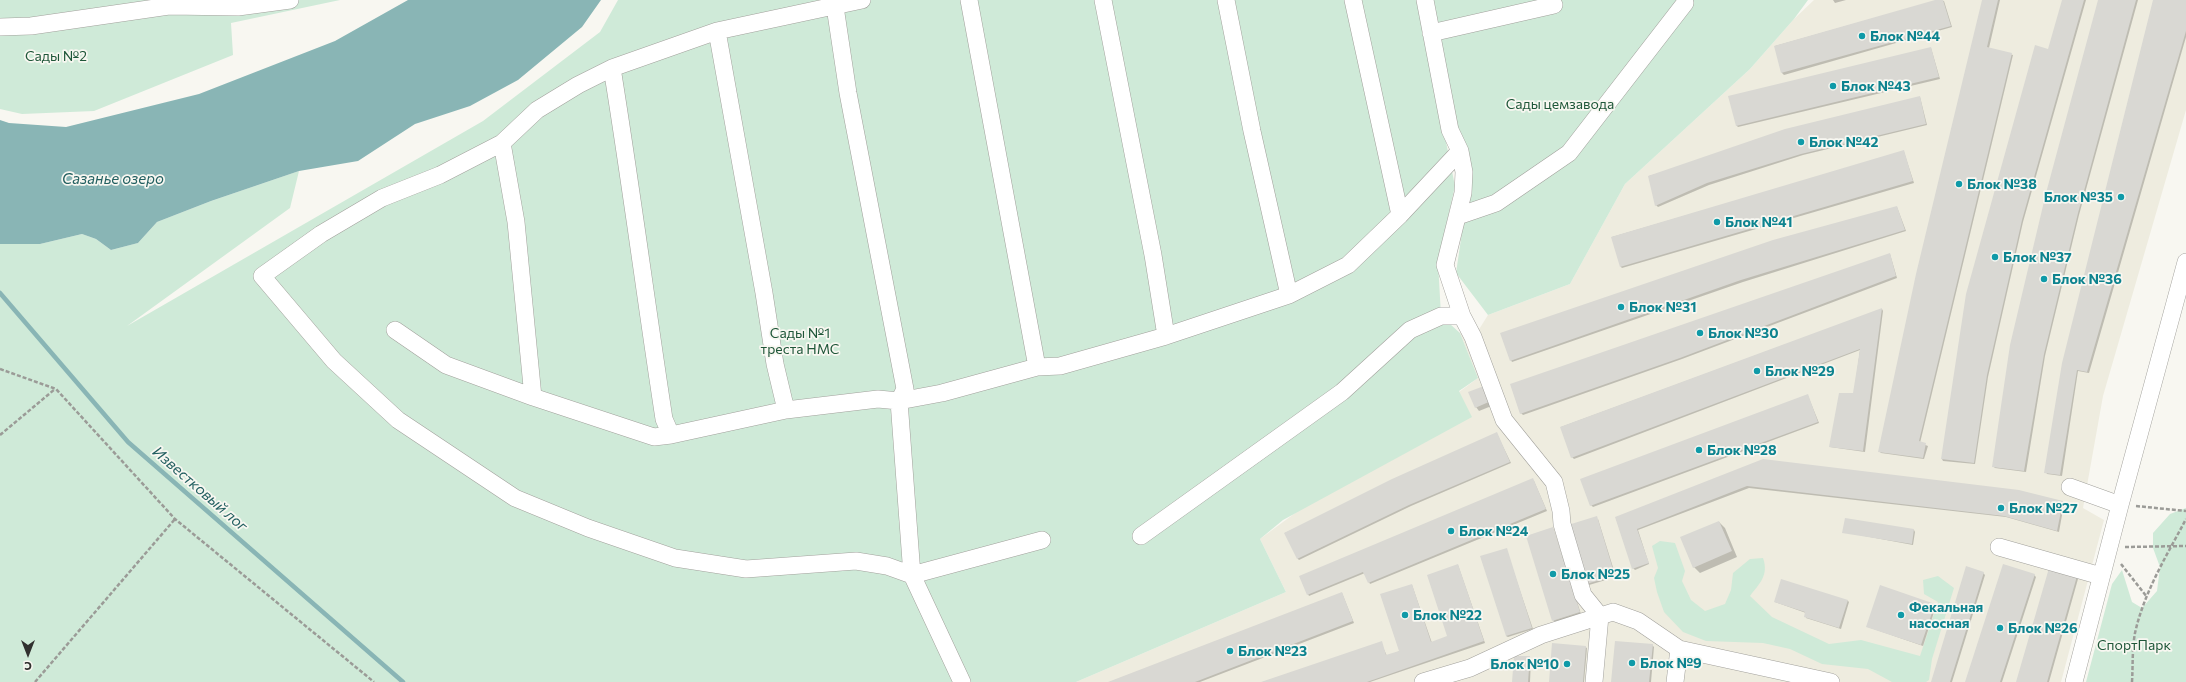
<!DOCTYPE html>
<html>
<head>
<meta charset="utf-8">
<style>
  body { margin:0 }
  #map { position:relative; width:2186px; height:682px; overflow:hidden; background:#f8f7f1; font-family:Commissioner,sans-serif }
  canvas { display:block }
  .north { position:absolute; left:8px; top:634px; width:40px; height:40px; -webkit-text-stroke:3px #f8f7f1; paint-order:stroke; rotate:180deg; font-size:11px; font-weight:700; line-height:16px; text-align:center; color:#31312f }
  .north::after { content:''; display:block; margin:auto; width:14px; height:18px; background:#31312f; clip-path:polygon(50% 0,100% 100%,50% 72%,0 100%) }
</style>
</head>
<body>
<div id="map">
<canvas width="2186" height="682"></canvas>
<div class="north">С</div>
</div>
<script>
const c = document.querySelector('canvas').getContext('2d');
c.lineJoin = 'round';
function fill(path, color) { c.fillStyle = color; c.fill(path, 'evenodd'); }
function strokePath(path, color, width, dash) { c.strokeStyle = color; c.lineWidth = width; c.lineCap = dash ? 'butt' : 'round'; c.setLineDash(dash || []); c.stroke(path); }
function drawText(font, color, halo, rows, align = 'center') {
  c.font = font + ' Commissioner,sans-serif'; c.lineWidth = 3.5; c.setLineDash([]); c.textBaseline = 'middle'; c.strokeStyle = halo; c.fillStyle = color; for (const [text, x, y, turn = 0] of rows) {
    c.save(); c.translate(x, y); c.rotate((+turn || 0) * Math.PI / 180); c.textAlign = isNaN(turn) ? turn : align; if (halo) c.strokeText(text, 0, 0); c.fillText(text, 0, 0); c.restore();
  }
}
const built = new Path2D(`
  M1814,0h372v110l-83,286 -20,112 21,12 -43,162h-985l210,-90 -26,-53 218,-161 -18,-45 9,-5 9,3 10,-16 82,-31 55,-100 125,-115 44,-50z`);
const green = new Path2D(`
  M0,0h340l-109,23 2,32 -139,56 -72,3 -22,-5z
  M618,0h799l38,186 -17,75 3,55 19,17 18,45 -19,13 13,26 -189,103 -23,19 26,53 -210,90h-1076v-438h40l42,-10 14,5 15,11 27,-7 19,-21 54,-21 88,-30 -9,37 -163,118 356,-205 117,-89z
  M1431,0h377l-14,19 -44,50 -125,115 -55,100 -82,31 -32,-42 12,-82z
  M2186,508v174h-100l26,-98 10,-14 10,32 10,6 15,-17 3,-24 -7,-19v-15l17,-19z
  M1660,541l15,2 10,28 -3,10 9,19 14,11 20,-7 6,-14 2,-17 17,-14 13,-1c6,17 -3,25 -13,38l22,21 57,27 32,-4 59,16 18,-54 -14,-8 -1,-14 15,-4 16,12 -22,71 -3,21 -3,2h-34l-24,-13 -46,-5 -32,-15 -27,-6 -57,-2 -23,-9 -19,-20 -7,-20 -3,-14 4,-10 -6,-22z`);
const water = new Path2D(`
  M408,0h193l-19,27 -64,53 -48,26 -55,18 -57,37 -59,10 -88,30 -54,21 -19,21 -27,7 -15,-11 -14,-5 -42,10h-40v-124l9,3 57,4 133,-33 136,-53z`);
const shadow = new Path2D(`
  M1833,0h13l-11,3z
  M1939,0l5,1 8,26 -168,48 -2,-2 -7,-27z
  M1983,0h17l-11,48 24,7 -93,388 8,3 -4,13 -43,-6 -2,-2z
  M2063,0h23l-63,222 -35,155 -13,87 -32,-3 -1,-2 25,-165 82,-243z
  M2099,0h39l-59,215 -34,141 -19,116 -31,-4 -2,-2z
  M2154,0h32v37l-97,336 -11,-2 -16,105 -15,-2 -1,-2z
  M1931,48l9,31 -202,48 -2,-2z
  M1920,97l7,28 -124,30 -94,30 -51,22 -2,-2 -7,-29z
  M1904,152l10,31 -292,85 -1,-1 -9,-30z
  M1897,207l9,24 -163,51 -231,80 -1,-2z
  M1890,254l7,24 -215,81 -159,56 -2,-2z
  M1882,309l1,2 -18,141 -35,-5 24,-53 6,-44 -286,109 -2,-2 -11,-30z
  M1484,387l10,18 -15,6 -3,-4z
  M1808,396l11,27 -226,84 -2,-2z
  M1497,434l14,29 -100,43 -112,54 -1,-1 -13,-26z
  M1763,460l300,42 1,2 -5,28 -53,-15 -257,-29 -111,42 11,34 -14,6 -2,-2 -17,-50z
  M1534,481l13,30 -177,73 -5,-11 -56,23 -1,-2z
  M1598,519l18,58 -27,8 -2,-1z
  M1719,522l6,6 12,29 -37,16 -6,-6z
  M1553,528l28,86 -26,8 -2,-2z
  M1914,530l1,2 -2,13 -70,-13z
  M1506,549l27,80 -25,8 -2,-1z
  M1458,565l27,78 -115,39h-107l118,-39 6,13 13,-5 12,-66 20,58 17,-6z
  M1983,573l2,2 -33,107h-20z
  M2034,575l2,2 -34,105h-36z
  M2077,577l1,2 -29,103h-32z
  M1881,587l55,19 -13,40 -55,-19z
  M1342,593l12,30 -154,59h-90z
  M1847,600l2,2 -8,27 -35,-11v-5l-31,-11z
  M1652,645l2,2 -3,35h-39z
  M1585,647l2,1 -3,34h-34z
  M1530,657l1,2 -1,23h-17z`);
const stream = new Path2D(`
  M0,293l128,149 275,240`);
const building = new Path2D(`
  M1935,0h8l8,26 -170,47 -7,-27z
  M1982,0h16l-11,47 25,6 -93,388 7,2 -3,15 -45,-6 38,-178z
  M2062,0h22l-62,220 -35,155 -13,88 -33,-4 25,-165 69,-249 13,4z
  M2098,0h38l-58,213 -34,141 -20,117 -32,-4 18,-122 36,-152z
  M2153,0h33v31l-99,341 -10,-2 -17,105 -16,-2 18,-110z
  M1931,47l8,30 -203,49 -8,-30z
  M1920,96l6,28 -125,30 -94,29 -52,23 -7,-30 137,-47z
  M1904,150l9,31 -293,86 -9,-30z
  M1897,206l8,24 -164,50 -231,81 -10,-28 273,-93z
  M1890,253l6,23 -216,82 -160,56 -10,-30z
  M1882,308l-19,143 -34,-4 10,-54h14l7,-44 -289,109 -11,-31z
  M1484,386l7,15 -16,7 -7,-16z
  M1808,394l10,28 -228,84 -10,-27z
  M1497,432l13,30 -101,43 -112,54 -13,-26 108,-54z
  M1763,459l256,31 44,11 -6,30 -53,-15 -257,-30 -110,43 12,34 -17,6 -17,-52z
  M1533,478l13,31 -178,74 -5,-11 -56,23 -8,-19z
  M1597,516l18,60 -29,8 -18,-59z
  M1845,518l69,11 -2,15 -70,-11z
  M1719,521l13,30 -39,17 -13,-31z
  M1553,527l27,85 -28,9 -26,-85z
  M1507,548l25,80 -26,8 -26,-80z
  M1458,564l26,77 -117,41h-106l121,-41 4,14 13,-4 -19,-57 32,-10 19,58 16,-6 -20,-61z
  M2003,564l32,10 -35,108h-35z
  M1966,566l18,6 -34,110h-19z
  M2049,568l28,8 -30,106h-31z
  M1781,579l67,21 -9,28 -35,-11 1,-5 -31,-10z
  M1880,585l55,19 -14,41 -55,-18z
  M1342,592l11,29 -158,61h-87z
  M1615,641l38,3 -4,38h-38z
  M1552,643l34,3 -3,36h-34z
  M1514,656h16l-2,26h-16z`);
const path = new Path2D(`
  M0,369l56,20 119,130 199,163
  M0,435l55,-46
  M2136,506l50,5
  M2125,547l61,-1
  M2121,564l26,33
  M35,682l140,-163
  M2132,682c1,-16 0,-33 3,-49 9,-41 32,-78 51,-114`);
const minor = new Path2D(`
  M834,0l14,93 57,296 -6,12 13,174 50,107
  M862,0l-145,31 -105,37 -34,17 -41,25 -35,33 -62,32 -58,23 -61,36 -59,42 72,85 64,59 117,78 73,30 87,30 71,11 110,-8 31,5 25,9 130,-35
  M969,0l68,367
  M1103,0l50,255 13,81
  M1226,0l26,131 37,164
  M1353,0l47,215
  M1425,0l25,130 10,21 4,21 -1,21 -18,72 17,51 11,21 31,83 50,62 7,29 1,13 21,71 17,21 -6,66
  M0,27l31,-1 138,-20 69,1 52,-7
  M717,31l47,262 11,71 11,46
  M1431,33l123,-28
  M612,68c19,117 34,234 52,351l7,16
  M502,143l14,79 17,175
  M1458,216l38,-13 73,-50 116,-150
  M395,330l51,35 87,32 121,40 17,-2 115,-25 92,-11 21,2 43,-8 95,-26 23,-1 106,-30 123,-41 59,-30 52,-50 60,-64
  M2070,487l50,18
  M1141,536l201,-144 68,-62 31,-14h21
  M1999,547l102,29
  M1423,682l47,-14 71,-33 72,-23 25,9 41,28 152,33
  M1675,682l4,-33
  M2074,682l46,-177 66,-243`);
const markers = [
  [1862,36,4,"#0f9aa8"],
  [1833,86,4,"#0f9aa8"],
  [1801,142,4,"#0f9aa8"],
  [1959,184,4,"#0f9aa8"],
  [2121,197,4,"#0f9aa8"],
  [1717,222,4,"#0f9aa8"],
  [1995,257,4,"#0f9aa8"],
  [2044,279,4,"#0f9aa8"],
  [1621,307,4,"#0f9aa8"],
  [1700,333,4,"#0f9aa8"],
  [1757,371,4,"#0f9aa8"],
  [1699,450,4,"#0f9aa8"],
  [2001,508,4,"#0f9aa8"],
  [1451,531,4,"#0f9aa8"],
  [1553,574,4,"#0f9aa8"],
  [1405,615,4,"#0f9aa8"],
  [1901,615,4,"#0f9aa8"],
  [2000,628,4,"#0f9aa8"],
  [1230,651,4,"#0f9aa8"],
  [1632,663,4,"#0f9aa8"],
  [1567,664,4,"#0f9aa8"]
];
const cultureNames = [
  ["Блок №44",1870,36],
  ["Блок №43",1841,86],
  ["Блок №42",1809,142],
  ["Блок №38",1967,184],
  ["Блок №35",2113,197,"right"],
  ["Блок №41",1725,222],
  ["Блок №37",2003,257],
  ["Блок №36",2052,279],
  ["Блок №31",1629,307],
  ["Блок №30",1708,333],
  ["Блок №29",1765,371],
  ["Блок №28",1707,450],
  ["Блок №27",2009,508],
  ["Блок №24",1459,531],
  ["Блок №25",1561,574],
  ["Фекальная",1909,607],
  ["насосная",1909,623],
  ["Блок №22",1413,615],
  ["Блок №26",2008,628],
  ["Блок №23",1238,651],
  ["Блок №9",1640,663],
  ["Блок №10",1559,664,"right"]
];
const parkNames = [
  ["Сады №2",56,56],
  ["Сады цемзавода",1560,104],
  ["Сады №1",800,333],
  ["треста НМС",800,349],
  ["СпортПарк",2134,645]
];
const waterNames = [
  ["Сазанье озеро",113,179],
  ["Известковый лог",200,489,41]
];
fill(built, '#eeecdf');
fill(green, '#cfead8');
fill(water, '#89b5b5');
fill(shadow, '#0003');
strokePath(stream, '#89b5b5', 4.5);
fill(building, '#d9d8d3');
strokePath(minor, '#a2a19c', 18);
strokePath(path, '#9b9b97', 2.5, [4, 2]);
strokePath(minor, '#fff', 17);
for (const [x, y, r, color] of markers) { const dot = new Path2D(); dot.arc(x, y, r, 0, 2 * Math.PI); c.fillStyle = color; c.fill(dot); strokePath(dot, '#f8f7f1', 1.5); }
drawText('bold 14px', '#0d838f', '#f8f7f1', cultureNames, 'left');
drawText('14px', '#1f5739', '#f8f7f1', parkNames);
drawText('italic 15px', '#225f60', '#f8f7f1', waterNames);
</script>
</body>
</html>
